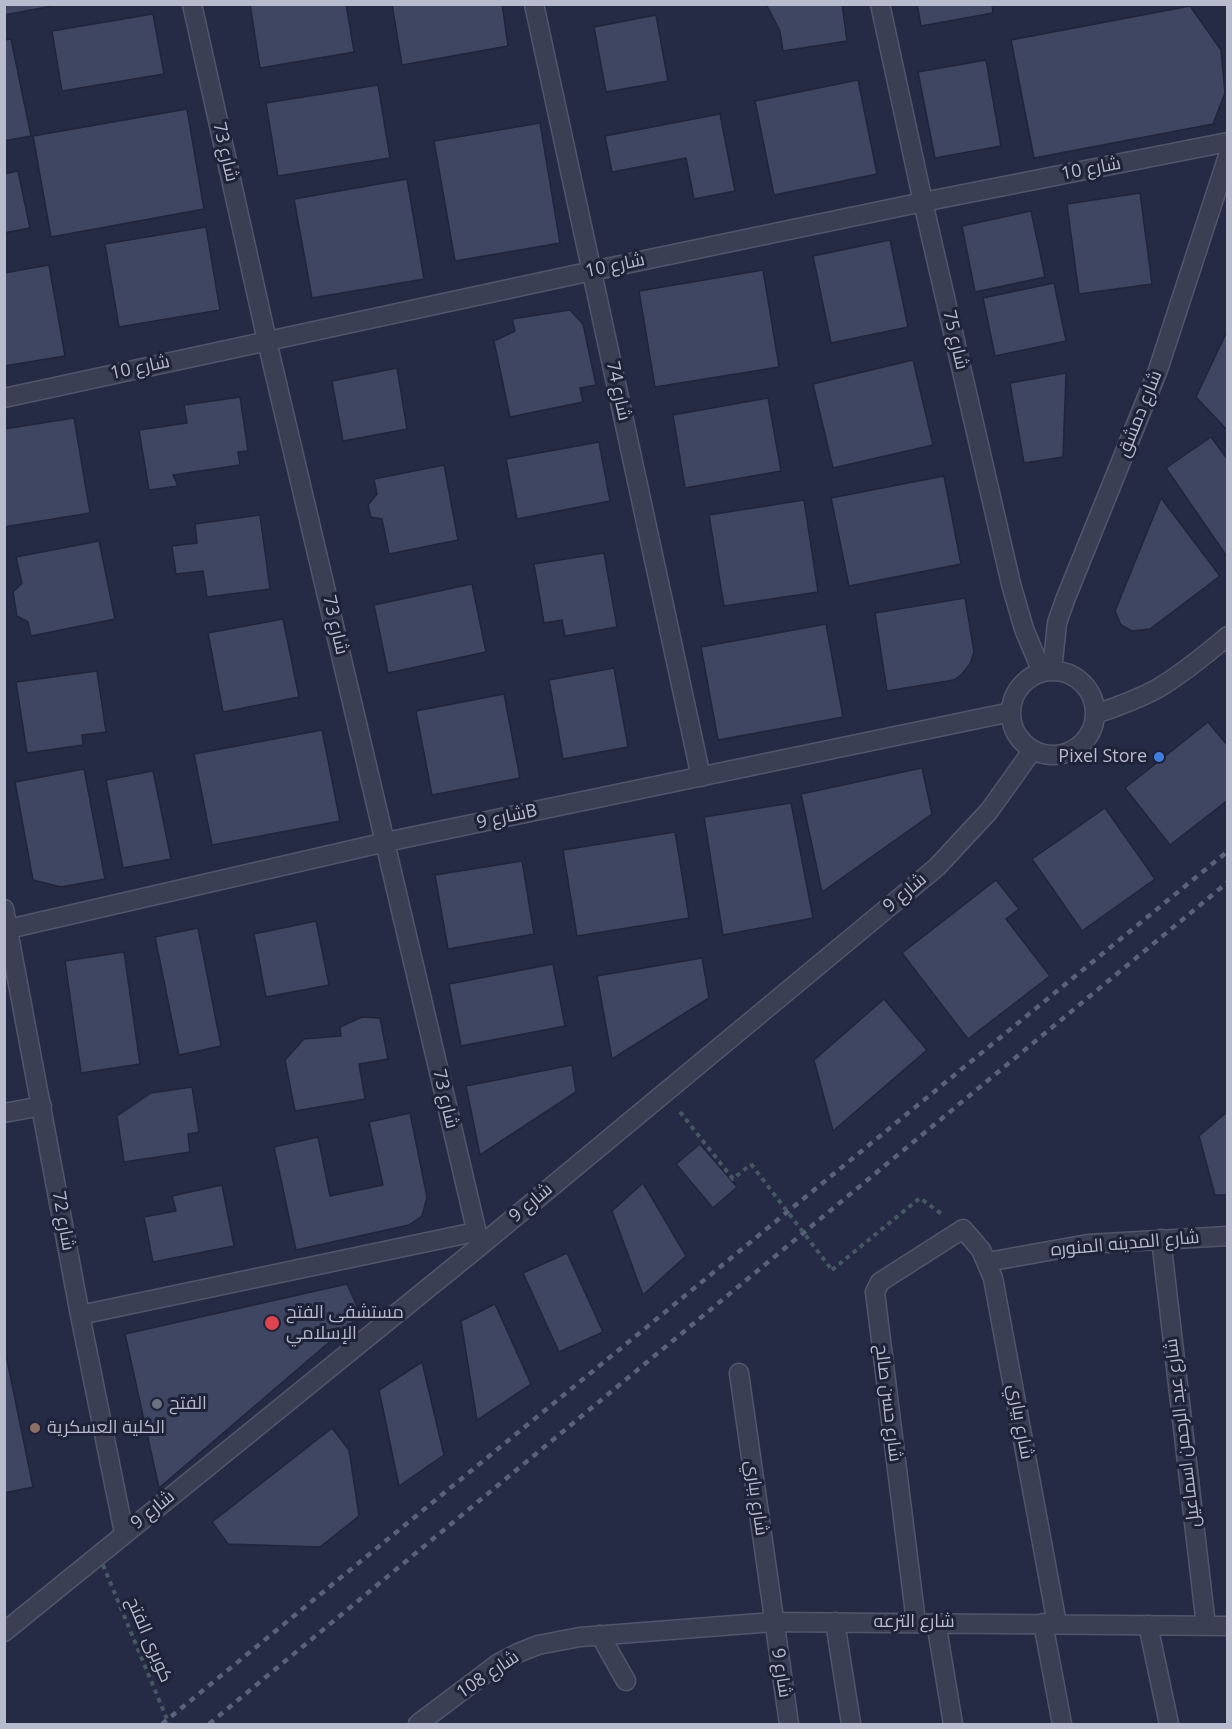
<!DOCTYPE html>
<html>
<head>
<meta charset="utf-8">
<style>
  body { margin:0 }
  #map { position:relative; width:1232px; height:1729px; overflow:hidden; background:#252b44; font-family:"Open Sans",sans-serif }
  canvas { display:block }
  .frame { position:absolute; inset:0; border:6px solid #b7bbcd; pointer-events:none }
</style>
</head>
<body>
<div id="map">
<canvas width="1232" height="1729"></canvas>
<div class="frame"></div>
</div>
<script>
const c = document.querySelector('canvas').getContext('2d');
c.lineJoin = 'round';
function fill(path, color) { c.fillStyle = color; c.fill(path, 'evenodd'); }
function strokePath(path, color, width, dash) { c.strokeStyle = color; c.lineWidth = width; c.lineCap = dash ? 'butt' : 'round'; c.setLineDash(dash || []); c.stroke(path); }
function drawText(font, color, halo, rows, align = 'center') {
  c.font = font + ' "Open Sans",Cairo,sans-serif'; c.lineWidth = 6; c.setLineDash([]); c.textBaseline = 'middle'; c.strokeStyle = halo; c.fillStyle = color; for (const [text, x, y, turn = 0] of rows) {
    c.save(); c.translate(x, y); c.rotate((+turn || 0) * Math.PI / 180); c.textAlign = isNaN(turn) ? turn : align; if (halo) c.strokeText(text, 0, 0); c.fillText(text, 0, 0); c.restore();
  }
}
const building = new Path2D(`
  M4,4h59l-59,11z
  M250,4h96l8,48 -94,16z
  M392,4h110l6,42 -106,19z
  M766,4h76l5,37 -64,10 -3,-20z
  M917,4h75l1,9 -72,13z
  M1190,6l31,44 4,43 -12,31 -179,34 -23,-118z
  M153,14l11,60 -102,17 -10,-60z
  M656,15l12,66 -62,11 -12,-65z
  M11,39l20,97 -27,5v-101z
  M986,60l15,86 -66,12 -17,-86z
  M858,80l19,94 -103,21 -19,-94z
  M378,85l12,73 -112,18 -12,-73z
  M187,109l17,100 -153,28 -18,-101z
  M720,114l15,77 -41,8 -8,-41 -74,14 -7,-36z
  M540,123l20,120 -105,18 -21,-120z
  M18,171l12,57 -26,5v-59z
  M407,179l17,100 -112,19 -18,-99z
  M1140,193l12,91 -73,10 -12,-90z
  M1031,211l14,66 -70,15 -13,-66z
  M206,227l14,83 -101,17 -14,-83z
  M890,240l18,87 -77,16 -18,-87z
  M49,265l16,91 -61,10v-93z
  M763,270l16,97 -124,20 -16,-96z
  M1054,283l12,58 -71,15 -12,-58z
  M570,310l13,14 13,61 -16,3 3,14 -73,15 -16,-76 21,-10 -3,-12z
  M1228,329v101h-1l-31,-33z
  M913,360l20,85 -100,23 -20,-84z
  M397,368l10,61 -64,12 -11,-60z
  M1066,373l-3,84 -39,6 -14,-80z
  M240,397l8,54 -10,1 2,13 -67,10 5,11 -29,4 -10,-60 48,-7 -3,-18z
  M768,398l13,73 -96,17 -12,-73z
  M74,418l16,95 -86,14v-98z
  M1211,437l17,23v98l-62,-90z
  M599,442l11,59 -93,18 -11,-60z
  M444,465l14,75 -69,14 -7,-35 -11,-2 -3,-12 9,-11 -3,-15z
  M944,476l17,88 -112,22 -18,-88z
  M1161,498l59,78 -70,53 -18,2 -11,-6 -6,-14z
  M804,500l14,92 -94,14 -15,-91z
  M260,515l10,74 -63,8 -4,-26 -27,3 -4,-28 25,-3 -2,-19z
  M99,541l16,78 -84,17 -3,-14 -11,-6 -4,-24 9,-9 -6,-26z
  M604,553l13,74 -52,9 -3,-16 -18,3 -10,-59z
  M472,584l14,68 -98,21 -14,-68z
  M965,598l9,54 -4,12 -8,10 -8,6 -67,11 -12,-78z
  M283,619l16,78 -76,15 -15,-79z
  M826,624l17,93 -125,23 -17,-93z
  M614,668l14,79 -65,12 -14,-79z
  M97,671l9,61 -24,3 1,10 -56,8 -11,-71z
  M504,694l16,84 -88,17 -16,-84z
  M1208,722l20,24v54l-58,45 -45,-57z
  M322,730l18,91 -128,24 -18,-91z
  M922,768l10,46 -110,78 -21,-98z
  M84,769l21,110 -44,8 -28,-7 -18,-98z
  M153,771l18,88 -48,9 -17,-88z
  M791,803l22,115 -90,17 -19,-118z
  M1105,808l50,71 -73,52 -50,-72z
  M675,832l14,86 -112,18 -14,-86z
  M522,861l12,73 -86,15 -13,-74z
  M996,880l23,29 -13,10 44,57 -82,63 -66,-86z
  M316,921l13,64 -63,12 -12,-63z
  M198,928l23,118 -42,9 -24,-118z
  M124,952l16,112 -59,9 -16,-112z
  M702,958l7,40 -97,61 -15,-83z
  M553,964l12,62 -104,20 -12,-62z
  M884,999l43,51 -94,81 -19,-71z
  M362,1017l18,1 8,41 -29,5 6,35 -70,12 -10,-51 19,-21 37,-3 -1,-9z
  M572,1065l4,27 -96,63 -14,-69z
  M192,1087l7,45 -11,2 2,18 -66,10 -7,-46 34,-23z
  M1228,1111v84h-13l-16,-59z
  M410,1113l17,84 -5,19 -13,9 -113,25 -22,-103 44,-10 12,59 53,-11 -14,-63z
  M700,1144l37,43 -24,21 -37,-44z
  M643,1183l43,73 -43,39 -31,-84z
  M222,1185l12,61 -81,16 -9,-45 32,-6 -4,-15z
  M567,1253l36,79 -44,20 -36,-79z
  M347,1284l14,31 -202,173 -34,-154z
  M495,1304l36,80 -54,36 -16,-99z
  M4,1345l29,142 -29,6z
  M422,1362l22,93 -45,31 -20,-96z
  M332,1428l17,22 10,66 -39,31 -92,-3 -16,-22z`);
const path = new Path2D(`
  M680,1112l53,67 18,-15
  M832,1270l88,-72 23,17`);
const minor = new Path2D(`
  M192,4l75,337 213,905
  M534,4l167,773
  M880,4l43,198 88,382 13,45 18,43
  M4,398l588,-127 331,-69 305,-60
  M1011 713a42 42 0 1 1 84 0a42 42 0 1 1-84 0Z
  M1052,671l5,-48 8,-23 93,-230 70,-214
  M1096,714c22,-8 44,-15 64,-27 25,-15 46,-33 68,-51
  M4,909l76,406 44,218
  M4,930l382,-88 625,-130
  M4,1113l38,-7
  M1161,1239l45,387
  M987,1262l101,-18 140,-8
  M80,1315l395,-83
  M739,1373l50,351
  M835,1622l16,102
  M916,1622l-41,-330 5,-10 83,-53 18,21 12,28 64,346
  M936,1622l17,102
  M1043,1623l19,101
  M1148,1625l21,99
  M4,1632l476,-386 457,-379 52,-56 43,-60
  M600,1635l26,46
  M418,1724l81,-61 19,-10 20,-8 42,-8 193,-15 455,4`);
const rail = new Path2D(`
  M162,1724l1066,-873
  M209,1724l1019,-842`);
const pathBridge = new Path2D(`
  M751,1164l81,106
  M103,1565l66,159`);
const markers = [
  [1159,757,6,"#3f7fe0"],
  [272,1323,8,"#e0444e"],
  [157,1404,6,"#6b7280"],
  [35,1428,6,"#8d6e63"]
];
const streetNames = [
  ["شارع 73",225,152,77],
  ["شارع 10",1091,169,-11],
  ["شارع 10",615,266,-12],
  ["شارع 75",955,340,77],
  ["شارع 10",140,368,-12],
  ["شارع 74",618,391,78],
  ["شارع دمشق",1140,414,-68],
  ["شارع 73",335,625,77],
  ["شارع 9B",507,817,-12],
  ["شارع 9",905,893,-40],
  ["شارع 73",445,1099,77],
  ["شارع 9",531,1203,-40],
  ["شارع 72",63,1221,80],
  ["شارع المدينه المنوره",1125,1244,-5],
  ["شارع حسن صالح",888,1403,83],
  ["شارع بياري",1020,1422,80],
  ["شارع عبد الرحمن اسماعيل",1183,1433,-97],
  ["شارع بباري",756,1498,82],
  ["شارع 9",153,1510,-39],
  ["شارع الترعه",914,1622],
  ["كوبرى الفتح",149,1640,67],
  ["شارع 9",781,1673,81],
  ["شارع 108",488,1675,-34]
];
const poiNames = [
  ["Pixel Store",1147,757,"right"],
  ["مستشفى الفتح",286,1313],
  ["الإسلامي",286,1334],
  ["الفتح",169,1404],
  ["الكلية العسكرية",47,1428]
];
fill(building, '#3f4662');
strokePath(building, '#20253b', 1.5);
strokePath(minor, '#52566b', 21);
strokePath(path, '#465861', 4, [4.5, 4.5]);
strokePath(minor, '#3a3f54', 18);
strokePath(rail, '#5c617b', 4.5, [6, 6]);
strokePath(pathBridge, '#465861', 4, [4.5, 4.5]);
for (const [x, y, r, color] of markers) { const dot = new Path2D(); dot.arc(x, y, r, 0, 2 * Math.PI); c.fillStyle = color; c.fill(dot); strokePath(dot, '#1e2339', 2); }
drawText('18px', '#b7bbcd', '#1e2339', streetNames);
drawText('18px', '#b7bbcd', '#1e2339', poiNames, 'left');
</script>
</body>
</html>
